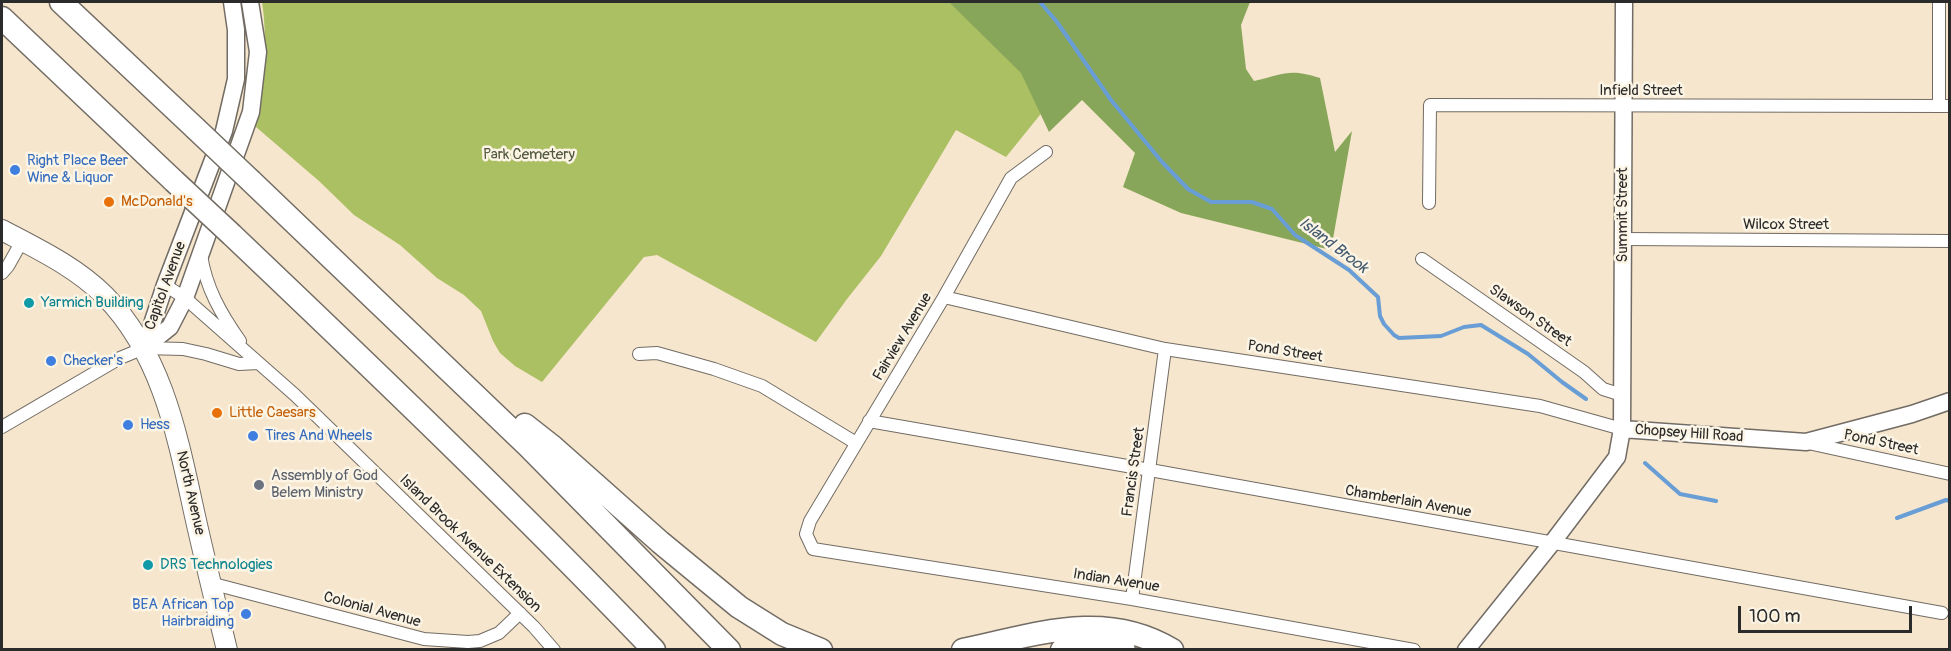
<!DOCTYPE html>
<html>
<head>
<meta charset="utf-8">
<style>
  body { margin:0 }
  #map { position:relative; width:1951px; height:651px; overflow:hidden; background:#f6e6cd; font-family:Pangolin,sans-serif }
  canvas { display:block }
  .frame { position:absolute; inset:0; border:3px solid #2b2b2b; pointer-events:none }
  .scale { position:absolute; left:1738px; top:606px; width:174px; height:27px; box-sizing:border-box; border:3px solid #2b2b2b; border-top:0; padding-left:8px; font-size:18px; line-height:21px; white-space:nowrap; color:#2b2b2b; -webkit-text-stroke:4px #fcf5e5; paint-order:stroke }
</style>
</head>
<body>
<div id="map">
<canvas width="1951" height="651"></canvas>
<div class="frame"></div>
<div class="scale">100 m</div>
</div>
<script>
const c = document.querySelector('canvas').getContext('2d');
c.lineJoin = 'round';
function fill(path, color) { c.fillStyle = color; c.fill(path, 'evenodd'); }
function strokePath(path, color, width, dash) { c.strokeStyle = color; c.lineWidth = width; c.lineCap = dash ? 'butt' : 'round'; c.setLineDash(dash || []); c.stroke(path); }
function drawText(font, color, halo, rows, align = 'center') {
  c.font = font + ' Pangolin,sans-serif'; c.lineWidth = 5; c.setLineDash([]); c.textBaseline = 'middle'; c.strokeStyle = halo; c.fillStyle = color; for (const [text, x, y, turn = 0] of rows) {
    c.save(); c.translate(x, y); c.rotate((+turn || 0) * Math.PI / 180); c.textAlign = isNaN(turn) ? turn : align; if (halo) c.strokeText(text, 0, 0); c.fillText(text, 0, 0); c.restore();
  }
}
const green = new Path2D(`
  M262,2h716l70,103 -42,52 -50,-27 -75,126 -34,43 -31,43 -159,-87 -13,2 -102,125 -27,-16 -15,-13 -7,-12 -12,-30 -17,-16 -27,-17 -37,-33 -46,-30 -35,-34 -63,-54c5,-45 13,-80 6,-125z`);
const forest = new Path2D(`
  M949,2h301l-9,23 5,44 8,12c30,-7 35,-13 66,-3l15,74 17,-21 -21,119 -150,-37 -58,-26 12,-34 -53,-53 -33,32 -28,-59z`);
const stream = new Path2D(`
  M1040,2l17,20 54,78 51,62 26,27 23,13h41l20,7 23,26 54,35 29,27 2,19 4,8 10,11 5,3 42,-2 23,-9 17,-2 47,29 34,28 24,17
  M1645,463l35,31 36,7
  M1897,518l49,-18 4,1`);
const street = new Path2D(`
  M1939,106v-104
  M1046,152l-35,26 -67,119 -134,224 -4,13 7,15 319,50 282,51
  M1429,203l1,-98 520,1
  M1623,239l327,2
  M201,255c5,33 20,59 39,86
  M1422,259l162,113 19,17 19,6
  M2,273l6,-7 14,-25
  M165,285l20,13 110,97 239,232 20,23
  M944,297l221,52 375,57 82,23
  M639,354l18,-1 57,16 48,17 94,57
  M869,421l281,49 792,143
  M2,427l118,-69 24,-10 39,1 23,5 33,10 19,-1
  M1808,443l142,31
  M210,583l214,56 44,3 12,-1 19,-8 21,-20
  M1132,599l33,-250`);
const secondary = new Path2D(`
  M144,348l26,-21 15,-29 66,-186 7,-60 -8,-50
  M144,348l21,-63 59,-154 12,-52v-49l-4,-28
  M1622,429l184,13 106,-28 38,-13
  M1466,650l86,-107 65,-86 5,-28 2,-427`);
const primary = new Path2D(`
  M2,230c36,19 74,37 103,66 58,59 73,143 90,220 10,45 21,89 32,134`);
const highway = new Path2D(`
  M61,2l134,126
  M2,18l172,163
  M251,181l277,265 201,204
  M232,235c143,136 285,272 422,415
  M525,425l28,22 107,95 79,65 43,27 39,16
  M963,650c71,-15 142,-41 209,0
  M1062,650l26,-4 36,4`);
const highwayBridge = new Path2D(`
  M195,128l56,53
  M174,181l58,54`);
const markers = [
  [15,170,6,"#3f7fe0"],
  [109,202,6,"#e8710a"],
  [29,303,6,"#0f9aa8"],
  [51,361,6,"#3f7fe0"],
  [217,413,6,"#e8710a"],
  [128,425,6,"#3f7fe0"],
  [253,436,6,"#3f7fe0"],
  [259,485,6,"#6b7280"],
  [148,565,6,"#0f9aa8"],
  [246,614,6,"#3f7fe0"]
];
const streetNames = [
  ["Infield Street",1641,91],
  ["Summit Street",1623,215,-90],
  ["Wilcox Street",1786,225],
  ["Capitol Avenue",166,286,-70],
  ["Slawson Street",1530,316,35],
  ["Fairview Avenue",903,337,-59],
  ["Pond Street",1285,352,9],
  ["Chopsey Hill Road",1689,434,4],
  ["Pond Street",1881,443,12],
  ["Francis Street",1134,472,-82],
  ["North Avenue",190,493,77],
  ["Chamberlain Avenue",1408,502,10],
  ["Island Brook Avenue Extension",470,544,44],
  ["Indian Avenue",1116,581,9],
  ["Colonial Avenue",372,610,15]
];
const parkNames = [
  ["Park Cemetery",529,155]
];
const shopNames = [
  ["Right Place Beer",27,161],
  ["Wine & Liquor",27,178],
  ["Checker's",63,361],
  ["Hess",140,425],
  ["Tires And Wheels",265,436],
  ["BEA African Top",234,605,"right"],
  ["Hairbraiding",234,622,"right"]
];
const foodNames = [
  ["McDonald's",121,202],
  ["Little Caesars",229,413]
];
const cultureNames = [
  ["Yarmich Building",41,303],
  ["DRS Technologies",160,565]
];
const worshipNames = [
  ["Assembly of God",271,476],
  ["Belem Ministry",271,493]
];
const waterNames = [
  ["Island Brook",1333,246,37]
];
fill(green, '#abbf63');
fill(forest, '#88a659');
strokePath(stream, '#689ed5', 4);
strokePath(street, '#726c64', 14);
strokePath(secondary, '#726c64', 19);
strokePath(primary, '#726c64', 22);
strokePath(highway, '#726c64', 25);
strokePath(street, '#fff', 12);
strokePath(secondary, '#fff', 16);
strokePath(primary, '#fff', 20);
strokePath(highway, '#fff', 22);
strokePath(highwayBridge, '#726c64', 25, []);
strokePath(highwayBridge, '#fff', 22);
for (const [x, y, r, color] of markers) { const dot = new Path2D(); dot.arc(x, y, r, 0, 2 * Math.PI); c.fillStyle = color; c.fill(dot); strokePath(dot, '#fcf5e5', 2); }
drawText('15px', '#2b2b2b', '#fcf5e5', streetNames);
drawText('15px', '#51573c', '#fcf5e5', parkNames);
drawText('15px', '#366cbe', '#fcf5e5', shopNames, 'left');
drawText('15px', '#c56008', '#fcf5e5', foodNames, 'left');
drawText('15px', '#0d838f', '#fcf5e5', cultureNames, 'left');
drawText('15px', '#5b616d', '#fcf5e5', worshipNames, 'left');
drawText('italic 16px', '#43596f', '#fcf5e5', waterNames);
</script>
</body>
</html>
